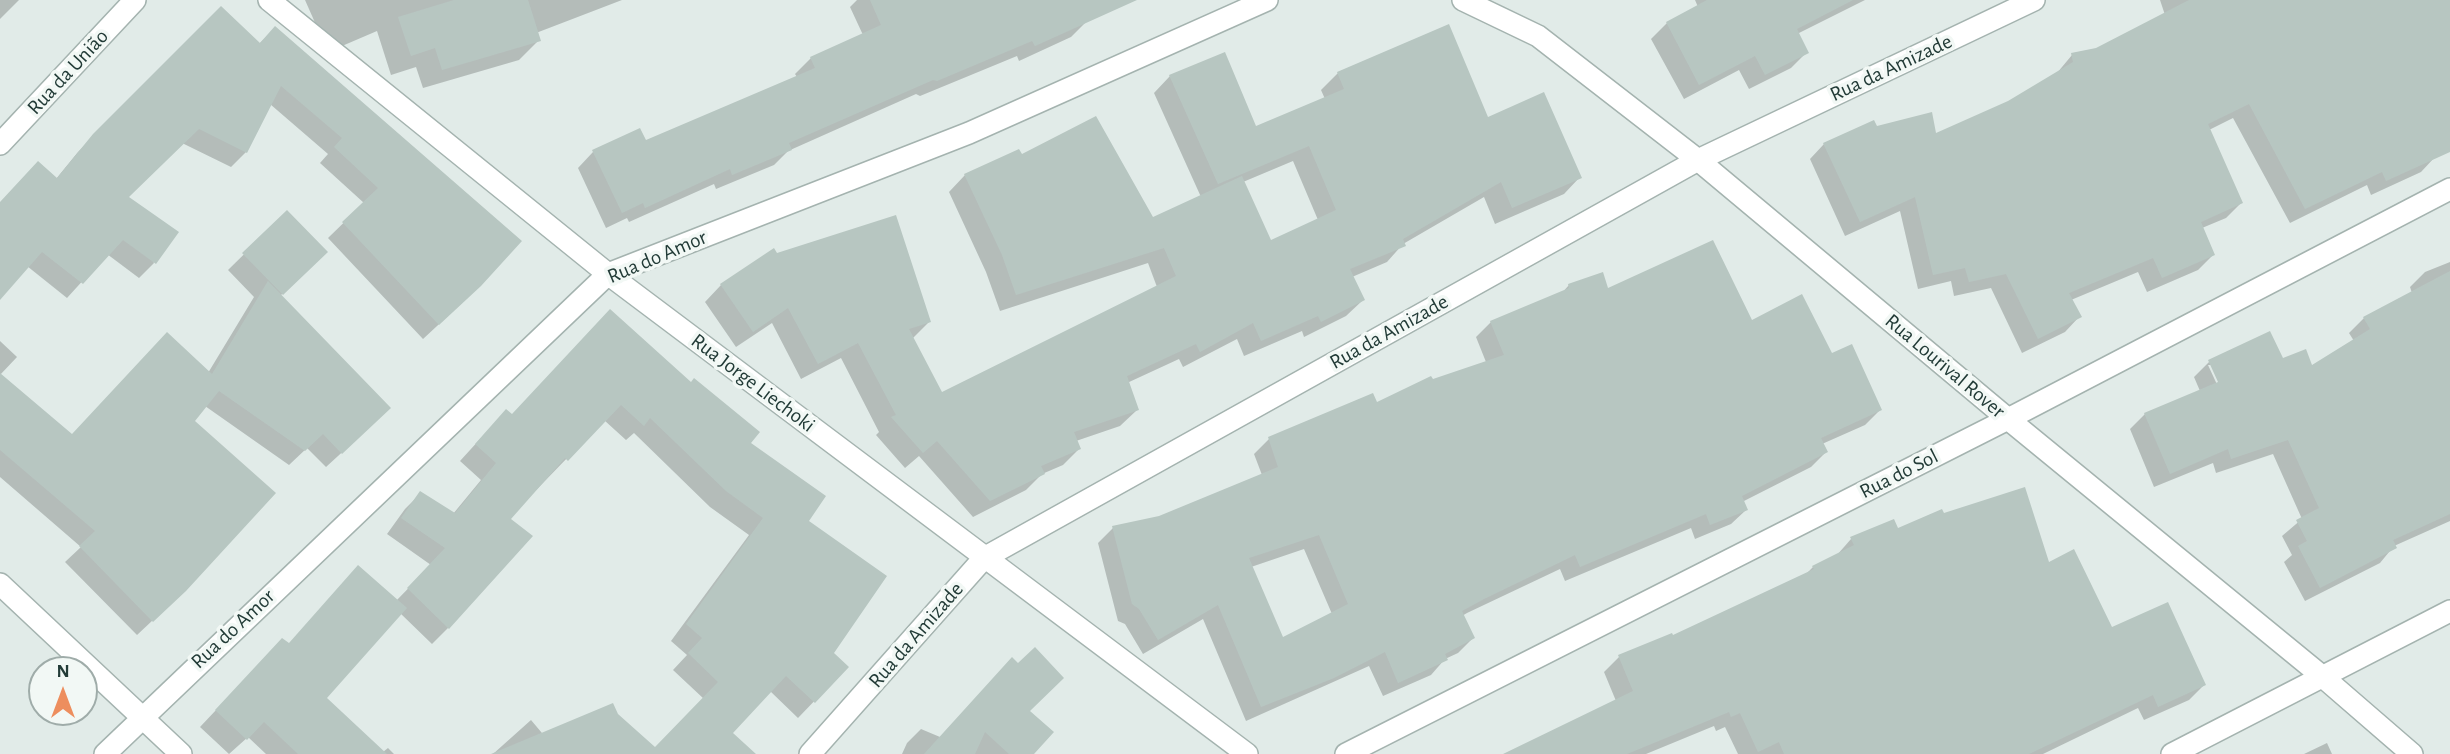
<!DOCTYPE html>
<html>
<head>
<meta charset="utf-8">
<style>
  body { margin:0 }
  #map { position:relative; width:2450px; height:754px; overflow:hidden; background:#e1ebe8; font-family:"Alegreya Sans",sans-serif }
  canvas { display:block }
  .north { position:absolute; left:28px; top:656px; width:70px; height:70px; box-sizing:border-box; background:#f2f8f5; border:2px solid #9faca9; border-radius:50%; rotate:0deg; font-size:19px; font-weight:700; line-height:28px; text-align:center; color:#223b37 }
  .north::after { content:''; display:block; margin:auto; width:24px; height:32px; background:#ed8e5e; clip-path:polygon(50% 0,100% 100%,50% 72%,0 100%) }
</style>
</head>
<body>
<div id="map">
<canvas width="2450" height="754"></canvas>
<div class="north">N</div>
</div>
<script>
const c = document.querySelector('canvas').getContext('2d');
c.lineJoin = 'round';
function fill(path, color) { c.fillStyle = color; c.fill(path, 'evenodd'); }
function strokePath(path, color, width, dash) { c.strokeStyle = color; c.lineWidth = width; c.lineCap = dash ? 'butt' : 'round'; c.setLineDash(dash || []); c.stroke(path); }
function drawText(font, color, halo, rows, align = 'center') {
  c.font = font + ' "Alegreya Sans",sans-serif'; c.lineWidth = 7; c.setLineDash([]); c.textBaseline = 'middle'; c.strokeStyle = halo; c.fillStyle = color; for (const [text, x, y, turn = 0] of rows) {
    c.save(); c.translate(x, y); c.rotate((+turn || 0) * Math.PI / 180); c.textAlign = isNaN(turn) ? turn : align; if (halo) c.strokeText(text, 0, 0); c.fillText(text, 0, 0); c.restore();
  }
}
const shadow = new Path2D(`
  M0,0h19l-19,19z
  M305,0h317l-86,33 3,7 -20,20 -96,28 -7,-21 -25,8 -14,-44 -49,21z
  M857,0h219l10,22 -15,15 -52,24 -2,-5 -97,40 -4,-2 -128,57 -14,14 -58,24 -2,-5 -85,38 -2,-4 -21,10 -28,-60 15,-16 52,-10 152,-65 -2,-3 16,-16 52,-23 -13,-28z
  M1695,0h170l-68,34 10,18 -16,16 -42,21 -10,-19 -55,29 -33,-60 16,-16 31,-16z
  M2160,0h290v117l-15,40 -14,15 -50,23 -4,-10 -77,38 -57,-105 -24,12 32,73 -15,15 -24,10 11,27 -15,15 -51,22 -9,-20 -67,28 8,17 -14,15 -43,21 -31,-65 -37,8 -3,-15 -33,8 -18,-78 -55,25 -35,-77 14,-15 52,-16 59,7 74,-33 48,-29 15,-18 24,-5 69,-35z
  M221,8l38,36 16,-16 189,273 -41,38 -95,-101 36,-35 -44,-40 8,-9 -58,-50 -24,48 -15,15 -49,-24 -55,54 27,66 -15,15 -32,-24 -40,44 -40,-32 -27,32v-94l56,-25 22,-27z
  M1338,73l149,46 93,58 -16,17 -69,30 -11,-27 -81,47 -16,18 -35,15 11,23 -17,16 -42,21 -2,-6 -58,25 -7,-17 -54,28 -4,-8 -52,24 10,27 -17,16 -44,15 3,8 -16,16 -21,9 -16,16 -53,27 -54,-61 -14,12 -29,-33 3,-3 -38,-74 -40,21 -29,-56 -36,24 -31,-45 16,-17 55,-30 153,67 -17,17 29,55 216,-107 -9,-24 -148,48 -14,-39 -37,-80 16,-17 56,-18 131,62 49,-22 -47,-104 16,-17 85,53 70,-30 -4,-9zM1293,161l25,59 -48,22 -27,-60z
  M287,212l38,40 -45,44 94,127 -48,44 -19,-19 -18,17 -84,-59 -12,15 -24,184 -32,30 -72,-73 16,-15 -81,-70v-101l71,60 137,-63 46,-76 -26,-27z
  M2450,262v259l-56,25 -14,17 -75,38 -21,-39 8,-7 -10,-19 20,-17 -29,-65 -57,19 -3,-10 -59,24 -24,-58 15,-15 55,-23 -6,-14 15,-15 60,-28 13,26 30,7 42,-26 -5,-8 15,-15 48,-25 -2,-6 15,-15zM2208,365h4l11,24 -3,2z
  M1569,285l182,37 80,33 49,55 -15,15 -43,19 4,8 -15,15 -69,35 4,8 -15,14 -36,15 -4,-11 -126,53 -5,-12 -93,44 -5,3 11,22 -15,15 -13,6 -14,16 -48,21 -14,-30 -123,55 -43,-102 -60,35 -18,-30 -7,-3 -20,-78 15,-15 46,-11 103,-42 -8,-21 15,-15 107,-34 110,-43 -10,-25 15,-15 70,-28zM1304,549l28,65 -50,26 -31,-73z
  M594,327l155,117 58,78 24,131 16,14 -49,51 -28,-27 -39,42 -11,21h-227l38,-34 16,19 70,-24 38,35 49,-51 -31,-29 14,-15 -16,-14 78,-106 -39,-28 -76,-74 -8,7 -22,-20 -96,99 -60,109 -16,16 -32,-31 -75,85 58,54 5,-4 6,6h-128l-18,-17 -19,17 -29,-27 67,-71 129,-55 35,-36 -44,-31 18,-25 16,-16 32,21 28,-34 -21,-19 31,-34 21,-11z
  M0,341l17,16 -17,18z
  M1943,515l105,49 63,65 93,56 -15,15 -45,20 -6,-12 -95,46h-305l-13,-27 -9,4 -2,-5 -68,28h-140l110,-53 -12,-29 15,-15 53,-20 132,-61 9,-9 24,-12 14,-16 46,-8z
  M1027,711l4,43h-129l5,-11 14,-14 19,8z
  M2327,743l5,11h-28z`);
const building = new Path2D(`
  M454,0h74l13,41 -99,29 -7,-22 -24,8 -13,-39z
  M870,0h267l-102,46 -3,-5 -95,40 -4,-1 -144,63 3,7 -60,25 -2,-6 -85,39 -2,-5 -21,10 -30,-63 48,-22 6,12 169,-72 -5,-11 71,-32z
  M1707,0h146l-56,29 12,24 -44,22 -10,-19 -56,29 -33,-63z
  M2189,0h261v152l-64,29 -4,-9 -77,37 -56,-105 -41,20 35,79 -42,19 14,33 -53,23 -9,-20 -84,35 13,24 -44,22 -32,-65 -37,8 -4,-14 -32,7 -18,-78 -55,25 -37,-79 51,-23 3,6 55,-14 4,21 72,-32 65,-39 -2,-9 25,-5z
  M221,6l39,37 15,-17 247,215 -41,45 -42,39 -97,-103 36,-34 -44,-41 8,-9 -61,-52 -34,67 -48,-24 -70,68 50,35 -23,32 -33,-24 -40,44 -41,-32 -42,48v-98l38,-41 19,17 36,-44z
  M1449,24l39,93 56,-25 38,86 -70,30 -11,-26 -98,57 3,7 -56,23 15,31 -44,22 -3,-6 -57,25 -8,-18 -53,29 -4,-8 -69,32 12,34 -65,22 7,17 -40,17 4,8 -55,27 -53,-60 -14,12 -32,-36 5,-2 -38,-72 -40,21 -30,-56 -35,24 -33,-48 54,-36 3,5 119,-38 35,107 -22,7 33,63 234,-116 -12,-28 -148,47 -14,-40 -38,-81 55,-25 3,5 74,-38 57,101 89,-41 29,64 65,-30 -27,-64 -91,38 -49,-109 56,-23 31,74 88,-37 -7,-17z
  M287,210l41,42 -45,43 -41,-42z
  M1713,240l39,80 50,-26 30,59 20,-9 30,66 -61,28 7,14 -86,44 6,14 -38,15 -4,-11 -126,53 -5,-12 -91,44 -22,12 13,27 -30,16 3,6 -50,23 -13,-31 -51,26 -73,29 -43,-102 -60,35 -19,-31 -7,-5 -20,-78 47,-10 119,-49 -10,-30 105,-44 4,9 54,-26 2,3 71,-24 -14,-34 79,-33 -1,-4 35,-12 5,16zM1319,535l29,69 -65,33 -34,-79z
  M2450,271v243l-57,26 4,8 -77,40 -22,-42 9,-5 -11,-21 23,-12 -31,-68 -57,19 -3,-10 -58,25 -26,-61 74,-31 -10,-22 62,-29 13,27 23,-9 6,16 58,-36 -7,-12z
  M268,281l123,127 -49,46 -19,-20 -18,17 -86,-60 -24,30 81,72 -90,98 -33,31 -74,-76 16,-15 -95,-81v-77l72,61 95,-102 45,42z
  M610,309l81,73 3,-4 66,54 -9,11 75,53 -17,25 78,55 -53,77 15,14 -34,36 -29,-27 -53,57 23,21h-265l122,-51 5,11 37,33 63,-65 -30,-29 14,-15 -16,-14 77,-106 -37,-27 -76,-73 -6,8 -23,-21 -53,56 -3,-3 -54,61 22,17 -84,93 -42,-41 38,-40 -44,-30 19,-27 35,22 41,-50 -21,-19 31,-35 6,5z
  M2025,487l24,75 25,-13 38,78 56,-25 38,83 -48,22 -5,-12 -124,59h-245l-5,-12 -21,10 -18,-39 -9,4 -2,-5 -102,42h-124l130,-63 -15,-36 54,-22 1,2 141,-66 -2,-3 42,-21 -4,-8 44,-18 4,9 44,-19 2,4z
  M358,565l49,43 -80,90 60,56h-89l-34,-32 -17,18 -32,-30 67,-72 7,5z
  M1035,647l29,31 -34,33 24,21 -20,22h-25l-24,-22 -10,22h-51l88,-97 6,6z`);
const minor = new Path2D(`
  M269,0l339,274 639,480
  M1463,0l75,36 160,124 310,259 315,258 89,77
  M0,144l135,-144
  M0,584l181,170
  M105,754l503,-480 361,-141 298,-133
  M810,754l174,-196 714,-398 336,-160
  M1346,754l662,-335 442,-230
  M2172,754l278,-143`);
const streetNames = [
  ["Rua da Amizade",1891,68,-25],
  ["Rua da União",68,72,-47],
  ["Rua do Amor",657,257,-23],
  ["Rua da Amizade",1389,332,-29],
  ["Rua Lourival Rover",1945,366,40],
  ["Rua Jorge Liechoki",753,383,37],
  ["Rua do Sol",1899,474,-27],
  ["Rua do Amor",233,629,-43],
  ["Rua da Amizade",916,635,-49]
];
fill(shadow, '#0003');
fill(building, '#b7c6c1');
strokePath(minor, '#a4b3af', 24);
strokePath(minor, '#fff', 21);
drawText('21px', '#223b37', '#f2f8f5', streetNames);
</script>
</body>
</html>
